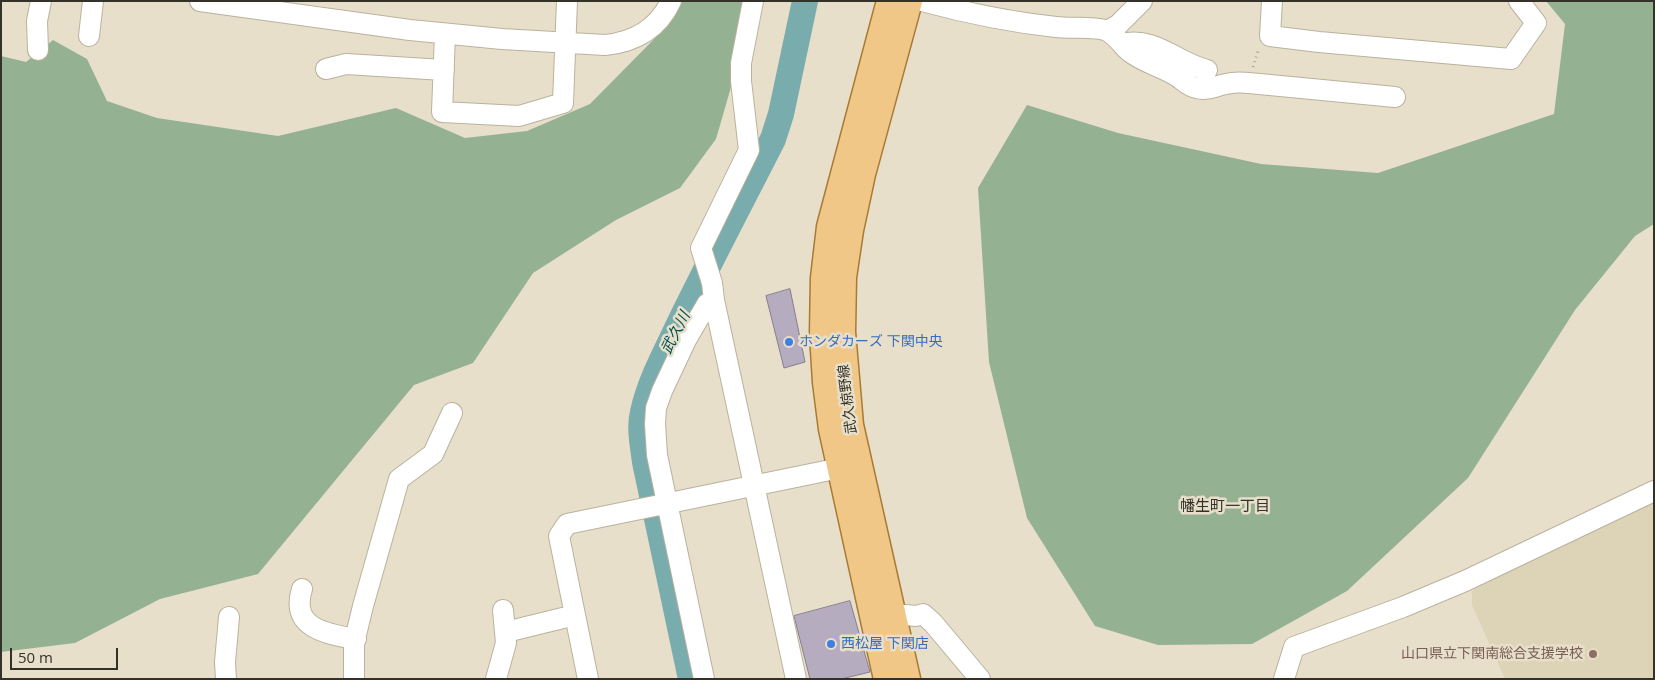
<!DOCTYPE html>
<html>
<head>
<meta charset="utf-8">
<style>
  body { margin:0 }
  #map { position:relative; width:1655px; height:680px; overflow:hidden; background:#e7dfca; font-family:"Open Sans",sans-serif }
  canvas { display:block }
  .frame { position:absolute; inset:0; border:2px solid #343129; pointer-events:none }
  .scale { position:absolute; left:10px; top:648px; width:108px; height:22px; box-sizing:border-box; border:2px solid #343129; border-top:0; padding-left:6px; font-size:15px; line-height:18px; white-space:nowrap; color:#343129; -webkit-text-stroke:4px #e7dfca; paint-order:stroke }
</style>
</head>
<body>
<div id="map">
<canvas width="1655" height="680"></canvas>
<div class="frame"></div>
<div class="scale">50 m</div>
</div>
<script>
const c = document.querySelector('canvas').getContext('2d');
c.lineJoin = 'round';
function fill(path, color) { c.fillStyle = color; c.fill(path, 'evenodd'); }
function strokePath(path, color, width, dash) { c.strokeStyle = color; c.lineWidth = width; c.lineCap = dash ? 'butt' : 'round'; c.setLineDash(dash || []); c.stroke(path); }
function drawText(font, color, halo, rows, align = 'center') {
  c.font = font + ' "Open Sans","Noto Sans JP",sans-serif'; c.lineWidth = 5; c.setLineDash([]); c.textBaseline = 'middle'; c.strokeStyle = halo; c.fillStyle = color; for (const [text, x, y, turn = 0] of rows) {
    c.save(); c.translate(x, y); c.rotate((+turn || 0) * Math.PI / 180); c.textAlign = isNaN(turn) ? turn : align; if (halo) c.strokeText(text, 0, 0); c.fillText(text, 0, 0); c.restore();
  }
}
const built = new Path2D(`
  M1654,498v181h-149l-33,-74v-13l5,-8z`);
const forest = new Path2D(`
  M682,1h62l-1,33 -12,53 -15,52 -36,49 -64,32 -83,53 -60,90 -59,22 -156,189 -98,25 -85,44 -74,9v-596l25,6 27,-22 34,19 20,42 50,17 121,18 118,-28 69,30 62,-7 63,-27 78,-79z
  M1546,1h108v223l-19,12 -60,74 -107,168 -121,113 -95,53 -94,1 -63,-19 -68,-108 -38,-156 -11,-174 49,-83 91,28 143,31 117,9 176,-59 11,-90z`);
const river = new Path2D(`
  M691,679l-46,-217c-2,-16 -6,-34 -2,-50 7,-32 24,-62 38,-92 30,-61 61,-120 92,-181l8,-25 24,-113`);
const building = new Path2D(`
  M790,289l15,73 -21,6 -18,-72z
  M850,601l20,71 -29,7h-31l-16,-63z`);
const path = new Path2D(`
  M1253,67l6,-19`);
const minor = new Path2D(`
  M200,1l210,29 92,9 103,6c30,-3 53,-16 66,-44
  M753,1l-12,62v18l8,69 -48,98 11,35 2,17 82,379
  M922,1c44,12 88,21 134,26 16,2 33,-1 49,3 11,4 17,16 25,22 14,11 33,15 48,25 6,4 11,10 19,11 11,3 18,-2 29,-4 8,-2 15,-2 23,-1l146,14
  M1272,1l-2,35 49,6 192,17 25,-36 -17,-22
  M1107,31l11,-6 24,-24
  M445,34l-3,78 77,4 44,-13 4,-102
  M89,36l4,-35
  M1122,44c33,-8 55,19 85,26
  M38,50l-1,-29 4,-20
  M326,69l20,-5 98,6
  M302,589c-12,39 24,45 54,50
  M894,614l22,2 7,-2 10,9 47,56
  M506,632l69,-17
  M226,679l-1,-17 4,-45
  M354,679v-36l9,-37 36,-127 34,-25 19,-41
  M496,679l10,-36 -3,-33
  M588,679l-29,-143 8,-12 273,-56
  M704,679l-47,-224 -2,-31 1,-16 6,-17 24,-51 21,-36 7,-4
  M1284,679l10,-32 109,-40 62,-26 189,-90`);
const major = new Path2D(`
  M887,679l-55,-250 -6,-47 -3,-48 1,-56 6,-51 60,-226
  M907,679l-57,-254 -8,-93 1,-55 7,-47 12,-56 47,-173`);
const markers = [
  [789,342,5,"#3f7fe0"],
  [831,644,5,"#3f7fe0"],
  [1593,654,5,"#8d6e63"]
];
const shopNames = [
  ["ホンダカーズ 下関中央",799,342],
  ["西松屋 下関店",841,644]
];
const streetNames = [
  ["武久椋野線",848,399,-97]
];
const educationNames = [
  ["山口県立下関南総合支援学校",1583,654]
];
const waterNames = [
  ["武久川",676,333,-63]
];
const neighbourhoodNames = [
  ["幡生町一丁目",1225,507]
];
fill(built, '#ddd3b7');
fill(forest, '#94b191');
strokePath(river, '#78acad', 26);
fill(building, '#b5acbf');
strokePath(building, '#867d8f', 1);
strokePath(minor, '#b9b29e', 22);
strokePath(major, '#a87a33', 29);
strokePath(path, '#9d9787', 2.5, [1, 4]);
strokePath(minor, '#fff', 20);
strokePath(major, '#f1c788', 26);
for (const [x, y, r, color] of markers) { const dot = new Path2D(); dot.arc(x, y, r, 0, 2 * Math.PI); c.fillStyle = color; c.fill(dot); strokePath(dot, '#e7dfca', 2); }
drawText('14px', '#366cbe', '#e7dfca', shopNames, 'left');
drawText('14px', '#343129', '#e7dfca', streetNames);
drawText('14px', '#785e54', '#e7dfca', educationNames, 'right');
drawText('italic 15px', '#005153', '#e7dfca', waterNames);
drawText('15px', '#343129', '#e7dfca', neighbourhoodNames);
</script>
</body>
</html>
